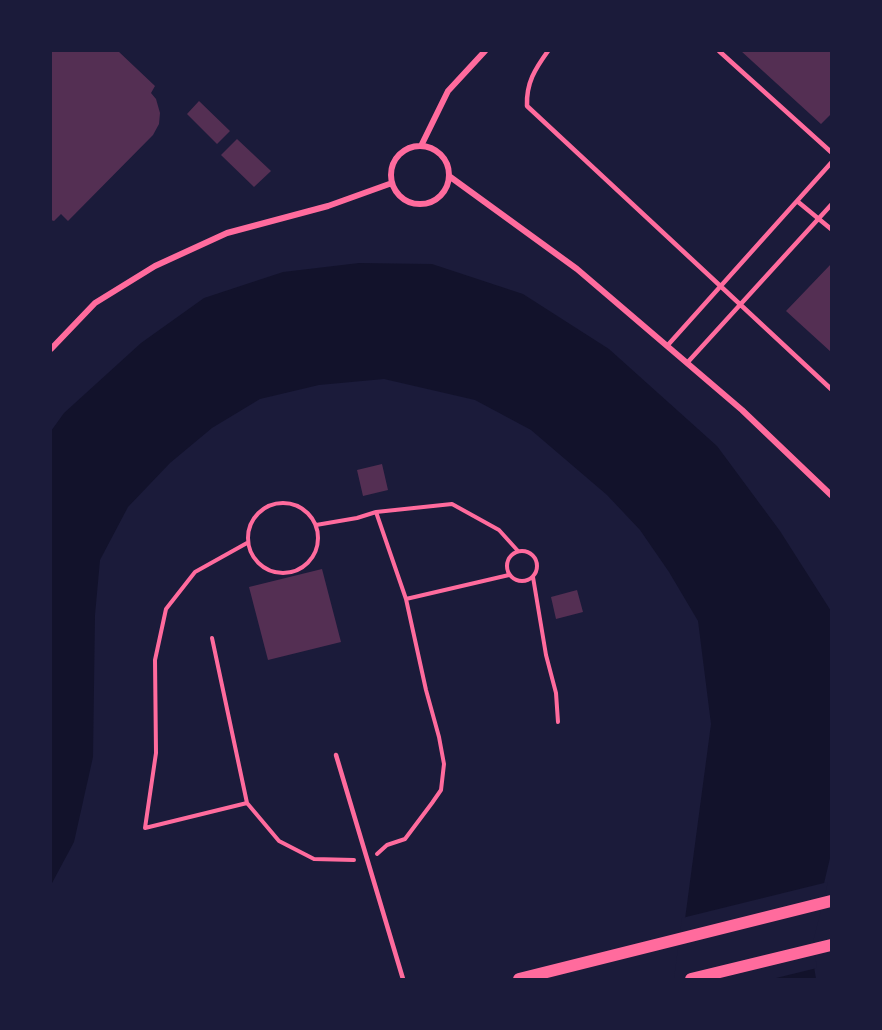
<!DOCTYPE html>
<html>
<head>
<meta charset="utf-8">
<style>
  body { margin:0 }
  #map { position:relative; width:882px; height:1030px; overflow:hidden; background:#1b1b3a; font-family:"PT Serif",serif }
  canvas { display:block }
  .frame { position:absolute; inset:0; border:52px solid #1b1b3a; pointer-events:none }
</style>
</head>
<body>
<div id="map">
<canvas width="882" height="1030"></canvas>
<div class="frame"></div>
</div>
<script>
const c = document.querySelector('canvas').getContext('2d');
c.lineJoin = 'round';
function fill(path, color) { c.fillStyle = color; c.fill(path, 'evenodd'); }
function strokePath(path, color, width, dash) { c.strokeStyle = color; c.lineWidth = width; c.lineCap = dash ? 'butt' : 'round'; c.setLineDash(dash || []); c.stroke(path); }
const water = new Path2D(`
  M359,263l73,1 91,30 86,55 108,97 63,85 51,80v243l-21,88 6,37h-139l34,-255 -13,-103 -29,-49 -29,-42 -33,-35 -76,-65 -56,-30 -91,-21 -65,6 -59,14 -48,29 -42,35 -42,44 -28,53 -5,55 -2,142 -19,85 -23,43v-454l13,-18 77,-70 63,-45 79,-26z`);
const pier = new Path2D(`
  M828,882l-15,60 4,26 -45,11h-98l8,-61z`);
const building = new Path2D(`
  M51,51h67l37,35 -4,7 5,6 4,14 -1,11 -6,11 -85,86 -7,-7 -7,7 -3,-1z
  M741,51h90v63l-10,10z
  M199,101l31,30 -13,13 -30,-30z
  M237,139l34,32 -17,16 -33,-32z
  M831,264v88l-45,-41z
  M382,464l6,26 -25,6 -6,-26z
  M322,569l19,73 -73,18 -19,-73z
  M577,590l6,22 -27,7 -5,-22z`);
const path = new Path2D(`
  M248 538a35 35 0 1 1 70 0a35 35 0 1 1-70 0Z
  M376,512l30,87 20,91 13,47 5,27 -3,26 -9,13 -27,36 -18,6 -10,9
  M316,525l41,-7 19,-6 76,-8 47,26 19,21
  M247,543l-52,29 -29,37 -11,51 1,93 -11,75 102,-25
  M507 566a15 15 0 1 1 30 0a15 15 0 1 1-30 0Z
  M533,577l13,78 10,38 2,29
  M406,599l103,-24
  M212,638l35,165 32,38 35,18 40,1`);
const service = new Path2D(`
  M548,51c-13,18 -22,32 -21,55l304,283
  M719,51l112,101
  M797,201l34,28
  M667,346l164,-183
  M687,363l144,-158
  M336,755l67,224`);
const minor = new Path2D(`
  M421,146l27,-55 37,-40
  M391 175a29 29 0 1 1 58 0a29 29 0 1 1-58 0Z
  M449,176l128,93 165,141 89,85
  M51,349l44,-46 60,-37 72,-33 101,-27 64,-23`);
const secondary = new Path2D(`
  M519,979l312,-78
  M691,979l140,-34`);
fill(water, '#12122b');
fill(pier, '#1b1b3a');
fill(building, '#542f53');
strokePath(path, '#ff6b9d', 4);
strokePath(service, '#ff6b9d', 4.5);
strokePath(minor, '#ff6b9d', 6);
strokePath(secondary, '#ff6b9d', 12);
</script>
</body>
</html>
